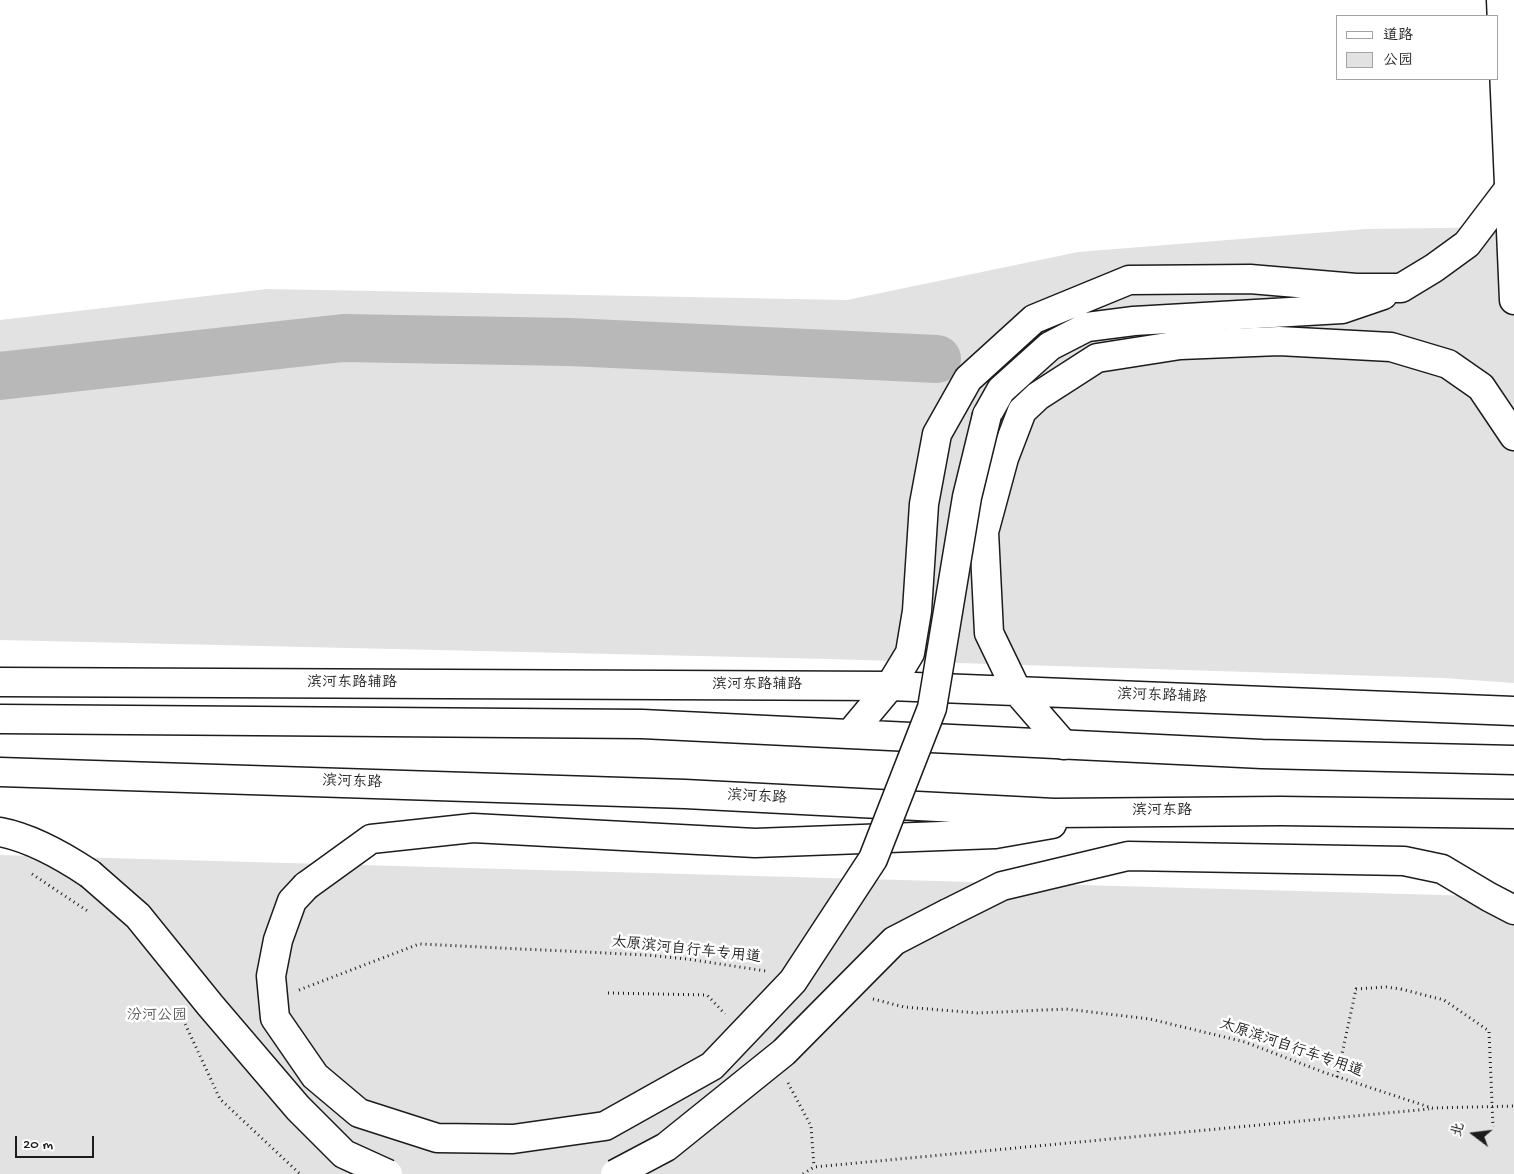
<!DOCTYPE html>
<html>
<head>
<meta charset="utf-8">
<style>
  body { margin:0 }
  #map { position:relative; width:1514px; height:1174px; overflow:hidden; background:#fff; font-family:"Gochi Hand","LXGW WenKai TC",sans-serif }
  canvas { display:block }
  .legend { position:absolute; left:1336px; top:15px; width:162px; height:65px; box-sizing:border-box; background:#fff; border:1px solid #a4a4a4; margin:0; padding:6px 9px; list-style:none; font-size:15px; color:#1c1c1c }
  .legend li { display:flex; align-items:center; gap:10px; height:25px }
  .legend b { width:25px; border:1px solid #a4a4a4 }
  .north { position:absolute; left:1449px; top:1109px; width:50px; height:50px; -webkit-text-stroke:4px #fff; paint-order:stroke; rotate:285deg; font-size:14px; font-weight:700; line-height:20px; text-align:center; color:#1c1c1c }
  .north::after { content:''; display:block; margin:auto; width:18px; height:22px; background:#1c1c1c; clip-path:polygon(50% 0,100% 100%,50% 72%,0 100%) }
  .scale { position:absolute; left:15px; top:1136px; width:79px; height:22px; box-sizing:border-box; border:2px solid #1c1c1c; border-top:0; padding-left:6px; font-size:15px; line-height:18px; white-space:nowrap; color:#1c1c1c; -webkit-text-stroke:4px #fff; paint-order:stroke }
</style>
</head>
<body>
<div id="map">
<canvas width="1514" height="1174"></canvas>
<ul class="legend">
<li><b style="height:6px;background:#fff"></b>道路</li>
<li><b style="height:14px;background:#e2e2e2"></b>公园</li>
</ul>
<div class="north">北</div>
<div class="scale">20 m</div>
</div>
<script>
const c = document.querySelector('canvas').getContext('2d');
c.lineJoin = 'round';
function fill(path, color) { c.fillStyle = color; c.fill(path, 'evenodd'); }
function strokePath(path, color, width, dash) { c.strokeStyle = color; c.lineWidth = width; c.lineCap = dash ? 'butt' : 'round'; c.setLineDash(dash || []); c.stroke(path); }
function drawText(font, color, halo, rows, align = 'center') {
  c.font = font + ' "Gochi Hand","LXGW WenKai TC",sans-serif'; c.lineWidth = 5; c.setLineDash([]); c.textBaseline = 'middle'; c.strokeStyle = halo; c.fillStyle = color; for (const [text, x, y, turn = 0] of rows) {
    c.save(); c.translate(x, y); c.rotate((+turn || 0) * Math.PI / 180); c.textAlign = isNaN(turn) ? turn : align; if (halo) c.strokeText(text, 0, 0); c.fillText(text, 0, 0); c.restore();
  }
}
const green = new Path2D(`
  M1514,227v456l-71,-5 -614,-19 -829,-19v-320l267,-31 580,11 231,-48 287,-23z
  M0,855l1514,42v277h-1514z`);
const river = new Path2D(`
  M0,376l343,-38 227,4 367,17`);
const path = new Path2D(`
  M32,874l57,38
  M299,990l120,-46 228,11 40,4 79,12
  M608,993l99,2 18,19
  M873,999l31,8 74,6 88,-4 84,10 95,23 78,30 109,36 82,-2
  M181,1015l39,84 80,75
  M1337,1077l19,-88 30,-2 15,2
  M788,1083l23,43 3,41
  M803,1174l11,-7 615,-58`);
const secondary = new Path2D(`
  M1501,0l13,300
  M0,682l890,4 624,25
  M1064,745l-47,-54 -28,-58 -5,-101 20,-74 18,-47 16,-15 59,-38 83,-13 99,-4 112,6 57,17 33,23 33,49
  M0,832c32,6 63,24 90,42
  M948,913l54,-27 126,-30 276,5 38,8 47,28 25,13`);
const highway = new Path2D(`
  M987,415l14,-25 49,-44 37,-19 47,-6 208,-12 41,-14
  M0,719l642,5 620,30 252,6
  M850,734l40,-48 20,-33 7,-42 7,-107 13,-70 31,-55 66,-60 95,-39 121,-1 106,9h45l33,-20 33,-24 41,-54
  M0,772l685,22 369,19 226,-2 234,3
  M306,886l65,-47 102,-11 282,15 240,-9 57,-10`);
const pathBridge = new Path2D(`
  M1401,989l43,11 45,31 4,96`);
const secondaryBridge = new Path2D(`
  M90,874l48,42 72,89 88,103 46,46 44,20
  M615,1174l51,-27 118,-95 110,-111 54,-28`);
const highwayBridge = new Path2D(`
  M306,886l-14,15 -14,39 -7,36 4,42 40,58 44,37 78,25 76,1 92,-13 107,-60 81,-85 80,-122 59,-151 35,-211 20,-82`);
const streetNames = [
  ["滨河东路辅路",352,684],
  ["滨河东路辅路",757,686],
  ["滨河东路辅路",1162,697,2],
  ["滨河东路",352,783,2],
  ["滨河东路",757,798,3],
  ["滨河东路",1162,812],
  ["太原滨河自行车专用道",686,951,6],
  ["太原滨河自行车专用道",1291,1049,19]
];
const parkNames = [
  ["汾河公园",157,1017]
];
fill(green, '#e2e2e2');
strokePath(river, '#b8b8b8', 48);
strokePath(secondary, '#1c1c1c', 31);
strokePath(highway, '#1c1c1c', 31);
strokePath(path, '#1c1c1c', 3, [1, 4]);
strokePath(secondary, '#fff', 28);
strokePath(highway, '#fff', 28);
strokePath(secondaryBridge, '#1c1c1c', 31, []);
strokePath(highwayBridge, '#1c1c1c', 31, []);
strokePath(pathBridge, '#1c1c1c', 3, [1, 4]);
strokePath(secondaryBridge, '#fff', 28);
strokePath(highwayBridge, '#fff', 28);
drawText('15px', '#1c1c1c', '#fff', streetNames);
drawText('15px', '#575757', '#fff', parkNames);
</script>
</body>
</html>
